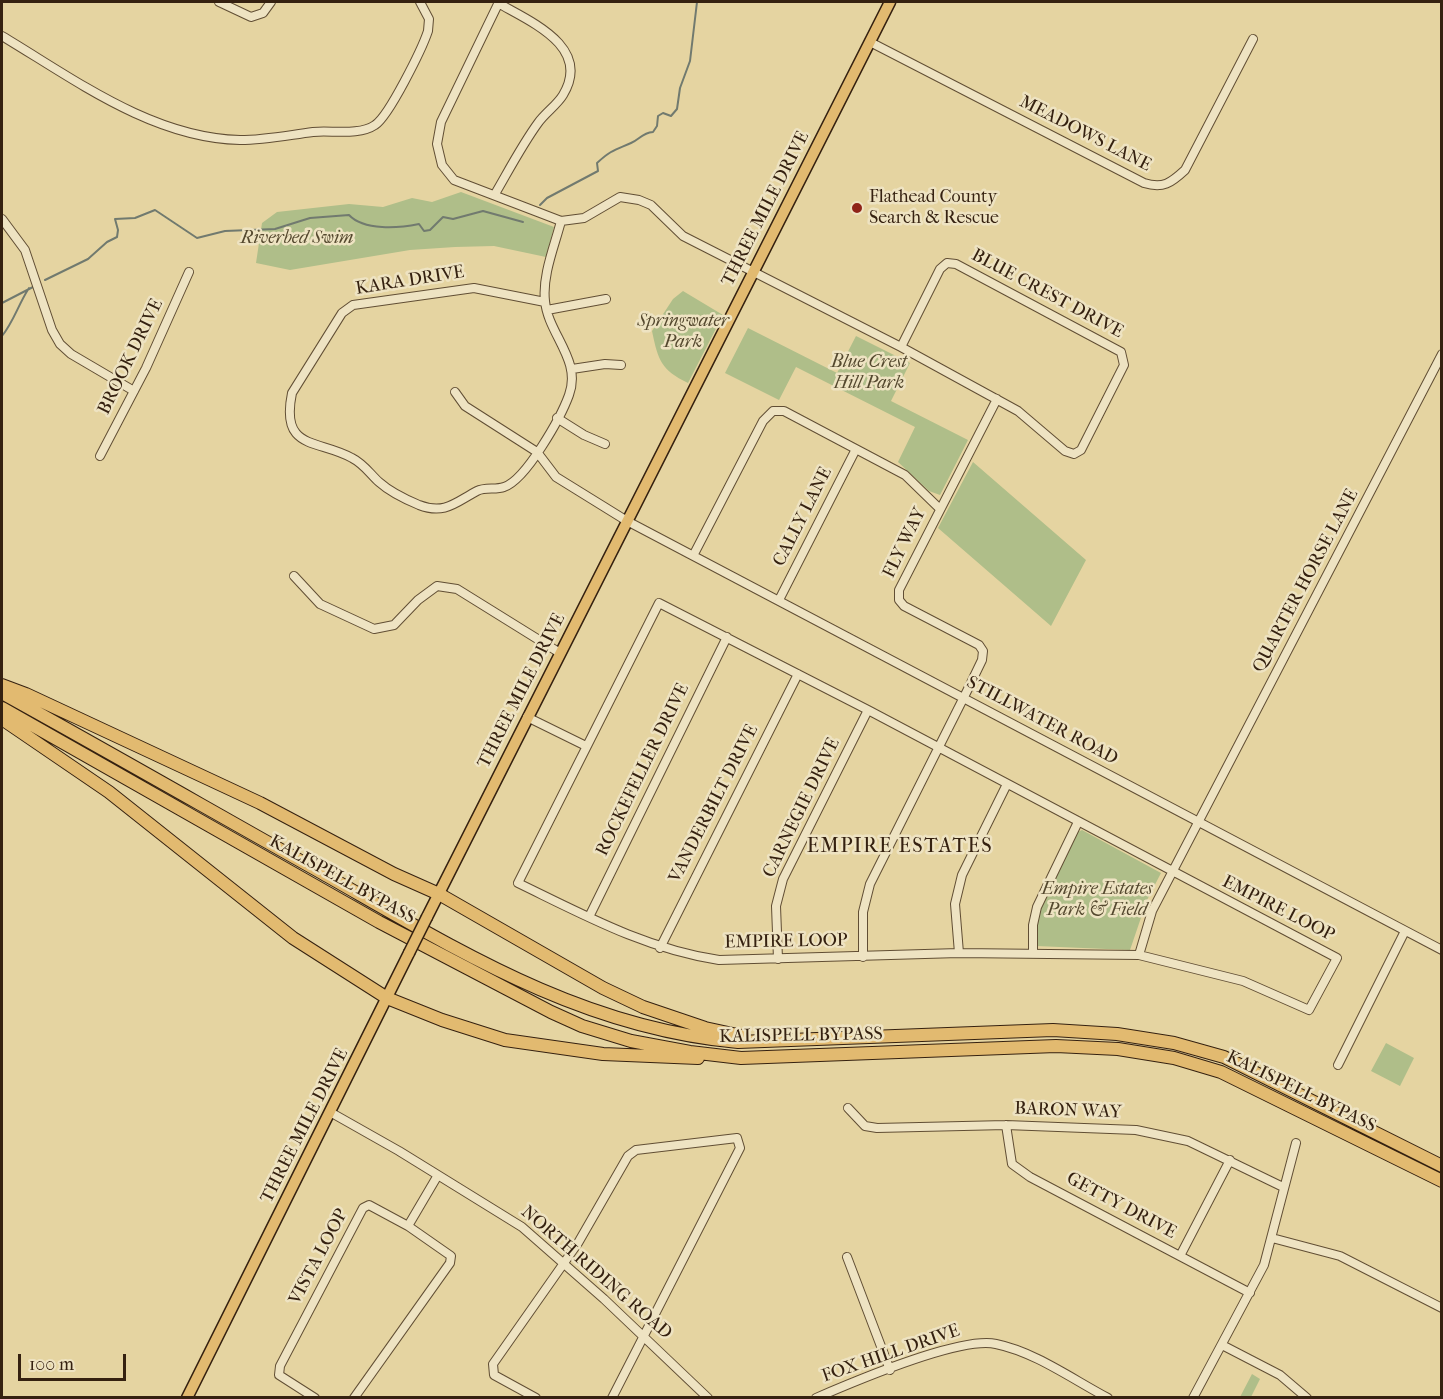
<!DOCTYPE html>
<html>
<head>
<meta charset="utf-8">
<style>
  body { margin:0 }
  #map { position:relative; width:1443px; height:1399px; overflow:hidden; background:#e5d4a1; font-family:"IM FELL French Canon",serif }
  canvas { display:block }
  .frame { position:absolute; inset:0; border:3px solid #352110; pointer-events:none }
  .scale { position:absolute; left:18px; top:1354px; width:108px; height:27px; box-sizing:border-box; border:3px solid #352110; border-top:0; padding-left:8px; font-size:18px; line-height:21px; white-space:nowrap; color:#352110; -webkit-text-stroke:4px #eee3c2; paint-order:stroke }
</style>
</head>
<body>
<div id="map">
<canvas width="1443" height="1399"></canvas>
<div class="frame"></div>
<div class="scale">100 m</div>
</div>
<script>
const c = document.querySelector('canvas').getContext('2d');
c.lineJoin = 'round';
function fill(path, color) { c.fillStyle = color; c.fill(path, 'evenodd'); }
function strokePath(path, color, width, dash) { c.strokeStyle = color; c.lineWidth = width; c.lineCap = dash ? 'butt' : 'round'; c.setLineDash(dash || []); c.stroke(path); }
function drawText(font, color, halo, rows, align = 'center') {
  c.font = font + ' "IM FELL French Canon",serif'; c.lineWidth = 5; c.setLineDash([]); c.textBaseline = 'middle'; c.strokeStyle = halo; c.fillStyle = color; for (const [text, x, y, turn = 0] of rows) {
    c.save(); c.translate(x, y); c.rotate((+turn || 0) * Math.PI / 180); c.textAlign = isNaN(turn) ? turn : align; if (halo) c.strokeText(text, 0, 0); c.fillText(text, 0, 0); c.restore();
  }
}
const green = new Path2D(`
  M461,192l93,35 -8,30 -52,-11 -39,1 -45,3 -120,20 -34,-7 6,-40 15,-11 72,-8 34,3 29,-9 20,4z
  M683,291l40,24 -35,68c-27,-13 -30,-23 -36,-52l21,-32z
  M748,328l89,45 19,-37 54,27 -19,38 77,39 -28,55 -11,-4 -31,-29 17,-35 -119,-60 -17,33 -54,-27z
  M973,462l113,98 -35,66 -113,-98z
  M1082,830l79,43 -14,27 -17,50 -94,-4 1,-29 4,-10 37,-75z
  M1386,1043l28,15 -14,28 -29,-15z
  M1252,1374l8,5 -9,18h-11z`);
const stream = new Path2D(`
  M540,205l7,-7 51,-27 -1,-8c14,-13 18,-13 34,-20 9,-4 11,-10 22,-11l4,-6 1,-10 5,-3 8,3 6,-7 3,-21 10,-27 7,-59
  M45,280l43,-21 19,-17 10,-5 1,-7 -3,-11 20,-1 20,-8 42,28 28,-7 50,-2 35,-11 39,-3c15,16 50,13 70,9l5,7 6,-1 13,-13 10,2 30,-8 40,11
  M2,303l31,-16
  M2,336c12,-15 16,-31 27,-48`);
const minor = new Path2D(`
  M219,2l32,15 12,-4 8,-11
  M499,2l-58,120 -4,22 5,21 12,15 107,41 23,-3 36,-21 19,3 12,5 32,31 218,111 117,64 47,40 9,3 7,-4 43,-85 -3,-13 -165,-88 -9,-1 -7,6 -39,78
  M2,36c72,43 150,102 238,104 25,0 49,-5 73,-8 18,-2 46,4 62,-7 14,-9 47,-76 53,-94l1,-12 -9,-17
  M870,42l274,141c19,6 27,0 41,-13l68,-131
  M495,194c14,-24 27,-49 43,-71 7,-10 19,-18 25,-28 29,-48 -32,-73 -65,-92
  M2,219l23,31 27,80 8,14 11,10 63,37
  M545,302l-71,-14 -121,17 -11,8 -50,80c-12,58 26,46 60,65 12,6 18,16 27,24 10,9 28,18 40,23 26,10 37,-3 58,-14 8,-4 19,-1 27,-4 22,-7 57,-70 65,-92 13,-35 -21,-61 -24,-94 -3,-26 10,-56 16,-80
  M547,310l59,-11
  M572,369l33,-5 16,1
  M455,392l10,14 72,46 19,25 71,44 815,429
  M557,418l27,17 21,9
  M100,456l46,-88 43,-96
  M694,554l69,-133 10,-10h11l121,64 35,34
  M294,576l26,28 54,25 20,-4 24,-25 19,-14 20,3 103,64
  M779,600l77,-151
  M659,603l209,107 469,248 -28,52 -66,-29 -104,-26 -180,-2 -240,7c-73,-11 -135,-45 -201,-77z
  M527,717l59,29
  M589,917l138,-280
  M660,948l138,-274
  M1033,952v-27l4,-18 41,-85
  M959,953l-4,-49 7,-29 45,-91
  M1139,955l13,-44 290,-557
  M863,957v-45l7,-28 99,-197 13,-27 1,-9 -4,-6 -75,-39 -5,-6v-10l98,-191
  M778,959l-2,-53 7,-27 85,-169
  M1338,1065l67,-134
  M848,1108l17,18 12,2 129,-3 130,5 52,11 95,46
  M330,1112l69,39 123,76 82,72 104,99
  M1006,1125l6,39 18,13 220,116
  M408,1226l30,-51
  M1272,1238l68,18 102,52
  M1180,1256l50,-96
  M847,1257l43,113
  M1222,1345l58,30 27,23
  M315,1398l-36,-23 1,-9 83,-158 6,-3 39,21 43,30 -1,7 -96,135
  M536,1398l-42,-23 -1,-11 85,-121 50,-87 8,-6 101,-12 3,10 -128,250
  M816,1398c37,-16 144,-62 180,-54 39,8 76,35 112,54
  M1193,1398l71,-133 32,-122`);
const major = new Path2D(`
  M427,917l463,-915
  M187,1398l222,-445`);
const highway = new Path2D(`
  M2,685l24,9 234,109 134,71 45,20 164,94 40,19 62,21 37,8
  M2,693c107,59 213,120 320,180 134,76 258,155 416,169l315,-12 64,4 57,9 50,14 218,109
  M2,708l377,214 172,90 31,14 49,15 59,11 51,6 315,-12 62,3 56,9 47,14 221,109
  M2,719l107,73 184,146 94,60 55,22 63,20 98,14 95,4`);
const majorBridge = new Path2D(`
  M409,953l18,-36`);
const markers = [
  [857,208,6,"#8f2418"]
];
const streetNames = [
  ["MEADOWS LANE",1085,134,27],
  ["THREE MILE DRIVE",766,209,-63],
  ["KARA DRIVE",410,281,-9],
  ["BLUE CREST DRIVE",1047,294,28],
  ["BROOK DRIVE",131,357,-64],
  ["CALLY LANE",803,517,-63],
  ["FLY WAY",905,543,-64],
  ["QUARTER HORSE LANE",1306,581,-62],
  ["THREE MILE DRIVE",522,691,-63],
  ["STILLWATER ROAD",1042,721,28],
  ["ROCKEFELLER DRIVE",643,770,-64],
  ["VANDERBILT DRIVE",714,804,-63],
  ["CARNEGIE DRIVE",802,808,-64],
  ["KALISPELL BYPASS",342,880,29],
  ["EMPIRE LOOP",1278,909,27],
  ["EMPIRE LOOP",786,942,-1],
  ["KALISPELL BYPASS",801,1036,-1],
  ["KALISPELL BYPASS",1301,1092,26],
  ["BARON WAY",1068,1111,2],
  ["THREE MILE DRIVE",305,1126,-63],
  ["GETTY DRIVE",1121,1206,28],
  ["VISTA LOOP",319,1257,-62],
  ["NORTH RIDING ROAD",596,1273,41],
  ["FOX HILL DRIVE",891,1354,-19]
];
const poiNames = [
  ["Flathead County",869,198],
  ["Search & Rescue",869,219]
];
const parkNames = [
  ["Riverbed Swim",297,239],
  ["Springwater",683,322],
  ["Park",683,343],
  ["Blue Crest",869,363],
  ["Hill Park",869,384],
  ["Empire Estates",1097,890],
  ["Park & Field",1097,911]
];
const neighbourhoodNames = [
  ["EMPIRE ESTATES",900,847]
];
fill(green, '#afbe89');
strokePath(stream, '#717a6f', 2);
strokePath(minor, '#614e34', 10);
strokePath(major, '#352110', 13);
strokePath(highway, '#352110', 14);
strokePath(minor, '#eee3c2', 8);
strokePath(major, '#e2ba70', 10);
strokePath(highway, '#e2ba70', 12);
strokePath(majorBridge, '#352110', 13, []);
strokePath(majorBridge, '#e2ba70', 10);
for (const [x, y, r, color] of markers) { const dot = new Path2D(); dot.arc(x, y, r, 0, 2 * Math.PI); c.fillStyle = color; c.fill(dot); strokePath(dot, '#eee3c2', 2); }
drawText('18px', '#352110', '#eee3c2', streetNames);
drawText('18px', '#352110', '#eee3c2', poiNames, 'left');
drawText('italic 18px', '#54482e', '#eee3c2', parkNames);
c.letterSpacing = '1.5px';
drawText('20px', '#352110', '#eee3c2', neighbourhoodNames);
c.letterSpacing = '0px';
</script>
</body>
</html>
